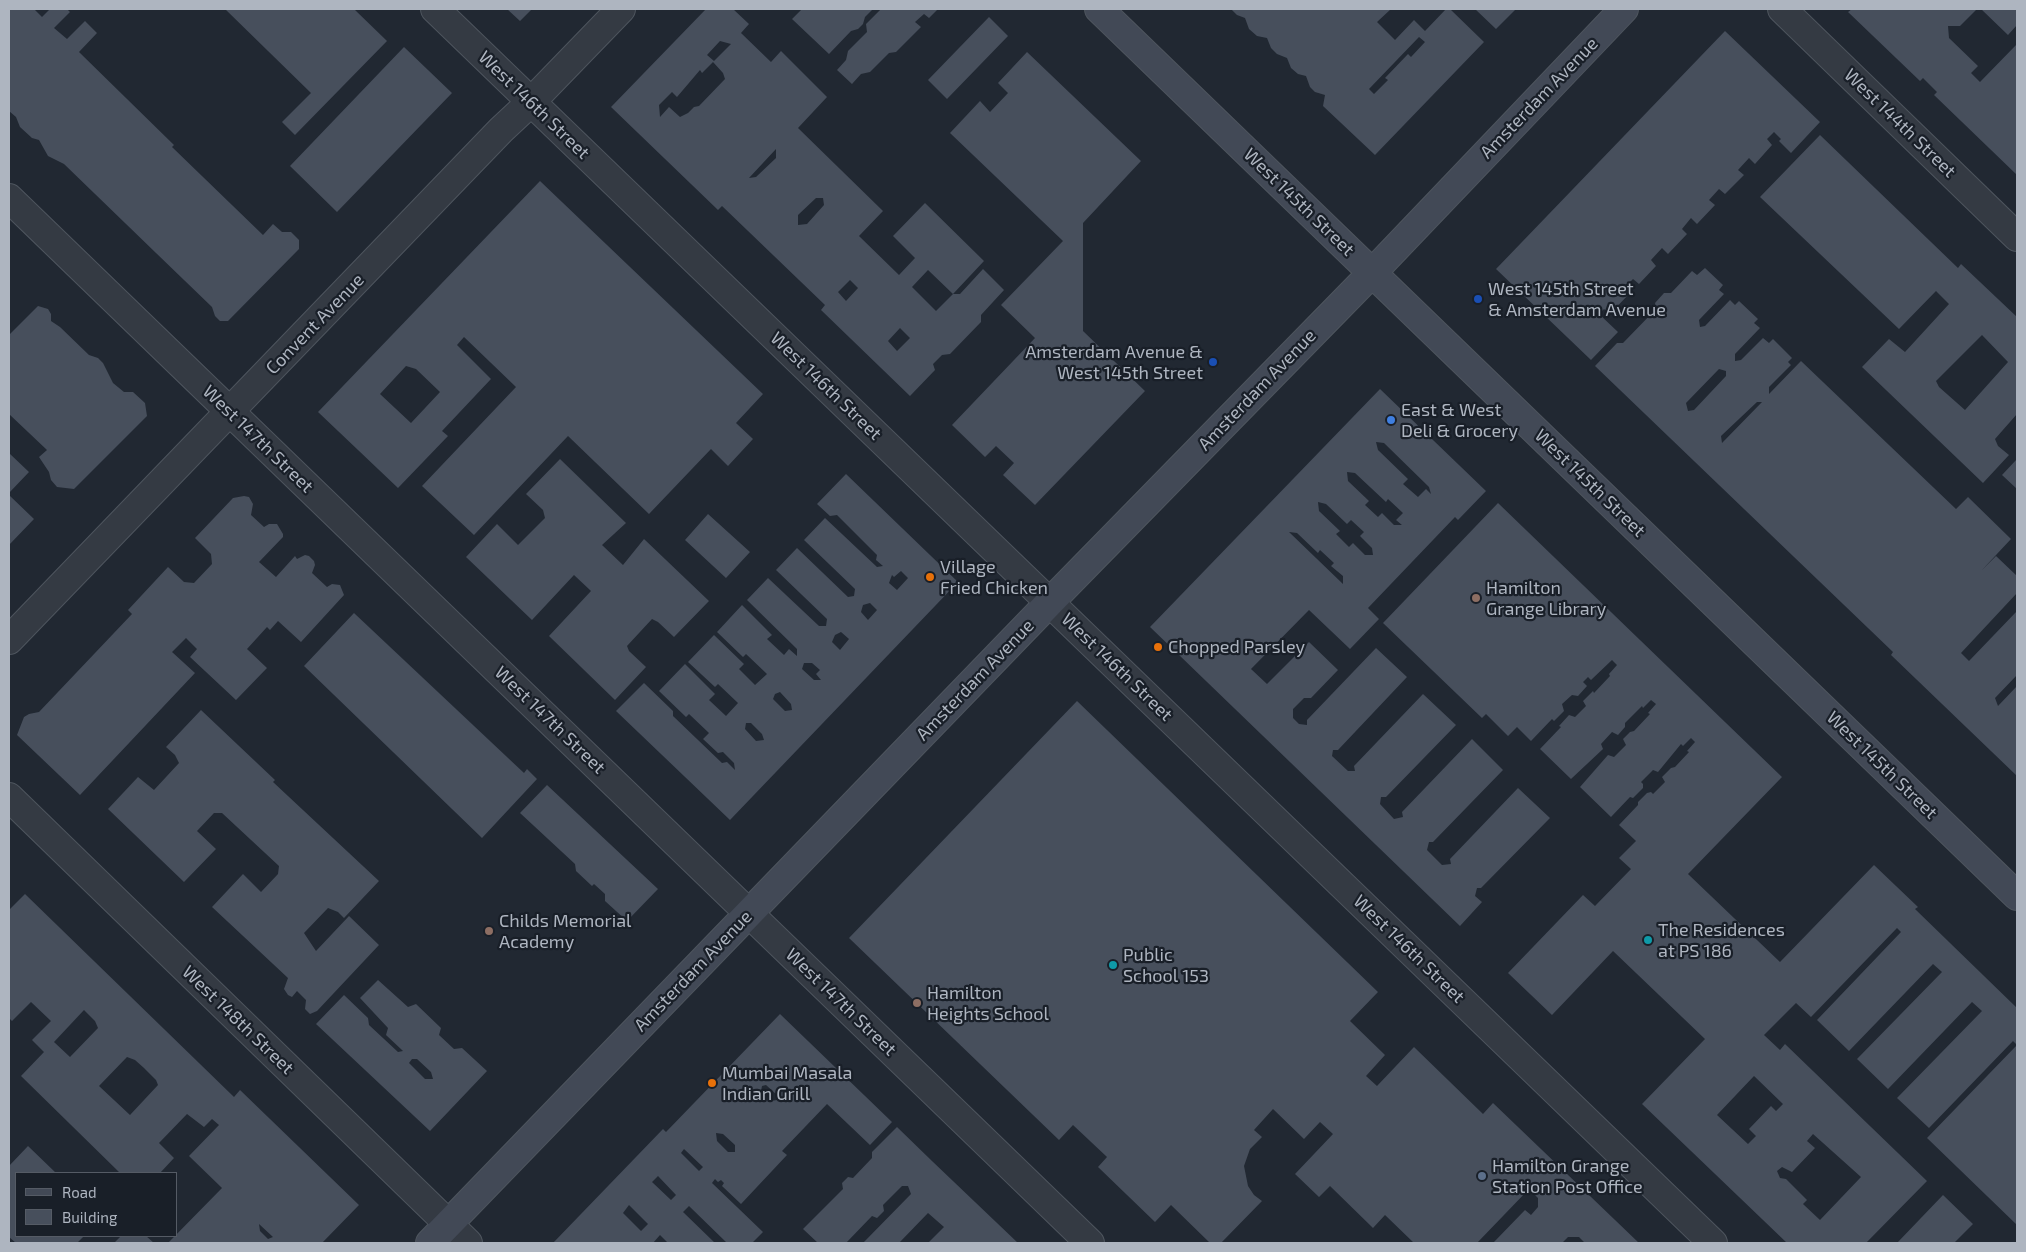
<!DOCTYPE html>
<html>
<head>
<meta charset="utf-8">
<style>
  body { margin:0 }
  #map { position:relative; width:2026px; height:1252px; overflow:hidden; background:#212832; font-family:"Exo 2",sans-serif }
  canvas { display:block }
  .frame { position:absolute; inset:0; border:10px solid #aeb5c0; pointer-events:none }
  .legend { position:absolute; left:15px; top:1172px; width:162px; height:65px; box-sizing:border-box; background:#191f28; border:1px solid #555b65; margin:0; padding:6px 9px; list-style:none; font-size:15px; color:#aeb5c0 }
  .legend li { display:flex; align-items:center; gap:10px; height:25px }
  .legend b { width:25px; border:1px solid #555b65 }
</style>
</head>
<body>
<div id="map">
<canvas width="2026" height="1252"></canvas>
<div class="frame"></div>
<ul class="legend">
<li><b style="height:6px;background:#424956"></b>Road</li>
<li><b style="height:14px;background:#474f5c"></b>Building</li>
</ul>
</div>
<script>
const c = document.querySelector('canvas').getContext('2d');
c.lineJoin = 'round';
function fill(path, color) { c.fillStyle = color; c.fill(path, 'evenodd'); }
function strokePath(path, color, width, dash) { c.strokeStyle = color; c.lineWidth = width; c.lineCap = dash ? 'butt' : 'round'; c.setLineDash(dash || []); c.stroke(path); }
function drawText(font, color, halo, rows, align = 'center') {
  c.font = font + ' "Exo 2",sans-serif'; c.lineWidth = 4.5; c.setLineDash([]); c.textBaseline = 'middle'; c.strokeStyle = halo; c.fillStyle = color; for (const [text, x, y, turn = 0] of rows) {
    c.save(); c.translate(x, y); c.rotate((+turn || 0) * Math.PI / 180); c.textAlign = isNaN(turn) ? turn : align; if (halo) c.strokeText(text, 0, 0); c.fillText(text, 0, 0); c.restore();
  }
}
const building = new Path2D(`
  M9,9h25l8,8 8,-8h17l3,3 -16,16 13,11 18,-18 12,12 -18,19 95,93 -2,2 91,88 10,-11 9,8h9l8,8v9l-71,72h-8l-5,-5 -3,-9 -56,-54 -92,-89 -16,-8 -9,-16 -7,-2 -12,-11 -4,-10 -7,-6z
  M225,9h129l33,32 -92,94 -13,-13 29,-29z
  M507,9h25l-12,12z
  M706,9h27l16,15 -8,9 30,29 10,-11 46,46 -29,31 85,83 -24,25 40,39 16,-17 -22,-22 32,-33 59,58 -31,33h7l23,-25 21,21 -23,25v7l-31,32 -8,1 -9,9 2,6 -25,26 -89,-86 4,-5 -103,-99 -4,4 -107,-103zM720,41l11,3 -17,17 -7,-6zM713,62l10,11 2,6 -26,27 -5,1 -6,6 -8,4 -11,-10 -9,10 -1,-12 13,-13 5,5 23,-27 2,3zM776,149v9l-20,19 -7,1zM816,198h7l1,7 -17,19 -9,1v-10zM928,270l25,24 -17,17 -24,-24zM850,280l8,8 -12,13 -8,-9zM900,328l10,10 -13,13 -9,-10z
  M802,9h71l-8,8 -2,7 -5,5 -7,2 -22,23 -37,-35z
  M881,9h57l-9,9 -5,-4 -9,8 6,5 -25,25 -7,1 -19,19 -9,2 -9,10 -15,-14 9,-10 2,-9 19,-19 -1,-8z
  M1231,9h160l-14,13 18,18 19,-20 11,11 21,-22h4l34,33 -109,113 -52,-49 2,-11 -10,-3 -5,-5 -4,-11 -8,-2 -7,-6 -4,-10 -10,-4 -6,-6 -4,-10 -10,-2 -8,-7 -4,-11 -8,-3zM1419,37l6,5 -14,15 -3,-3 -23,24 3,2 -14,14 -5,-5z
  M1475,9h41l-20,20z
  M1852,9h125l-17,17h-12l1,12 29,28 -7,7 9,9 37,-38v71l-1,1 1,2v57l-83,-80 3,-3 -14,-14 -3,3 -72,-69z
  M1981,9h36v16l-9,10z
  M989,17l19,19 -61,63 -19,-19z
  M1725,31l95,91 -29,31 -12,-12 2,-2 -7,-7 -7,7 5,6 -17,19 -6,-6 -11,12 6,5 -19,19 -6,-5 -10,11 6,5 -18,19 -6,-6 -9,11 5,5 -19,20 -6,-6 -11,12 5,6 -17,18 -6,-5 -11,11 6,5 -18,19 -6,-5 -5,5 19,18 -27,28 -95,-91z
  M404,47l48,46 -115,119 -47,-46z
  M1027,52l114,109 -58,62v108l62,60 -110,114 -32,-30 11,-12 -18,-17 -11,11 -33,-32 83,-87 -34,-33 62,-64 -113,-108 30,-32 10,11 18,-19 -10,-10z
  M1820,135l138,133 3,-4 56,53v97l-22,25 3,7 11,9 -26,28 -121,-116 27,-28 16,13 44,-48 -13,-13 -37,38 -139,-132zM1982,335l26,27 -43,48 -26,-23 -3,-6z
  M540,181l223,213 -27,29 17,16 -25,27 -17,-17 -62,65 -81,-78 -94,99 -52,-49 94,-99 -52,-50 -7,8 34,34 -49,52 6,5 -50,52 -80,-76zM406,366l10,3 24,23 -29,31 -31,-29z
  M1705,268l18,17 -4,5 5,4 -25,26 1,7 5,-1 25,-26 5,5 4,-4 19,18 -4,4 6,5 -25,26v7l6,-1 22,-22 6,5 4,-4 19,19 -4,4 3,3 -22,22v7l32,-33 155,148 12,-12 43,42 -29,31 14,-14 21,20v17l-56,60 8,8 48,-50v64l-22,23 3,8 19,-20v90l-126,-121 2,-3 -298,-286 22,-23h6l33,-34 -1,-6 9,-10h7l21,-22 5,4zM1719,369l7,2v5l-32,34 -6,1 -2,-8zM1757,402h5l-40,41 -1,-7z
  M38,306l10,3 3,5v7l9,6 29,28 9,3 5,5 10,20 11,9h9l12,11 2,13 -73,73 -17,-2 -6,-7 -2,-8 -10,-15 8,-7 -38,-36v-79z
  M1380,389l106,102 -28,29 -3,-3 -87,91 11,11 -29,30 -41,-39 -58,59 16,15 42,-42 29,28 -27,28h-7l-11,11v9l6,6 8,1v-5l69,-72 31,29 -69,73h-5l-1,6 16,15h7l-1,-5 69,-72 33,31 -70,72h-5l-1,7 14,15 9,-2 -1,-5 70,-73 31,31 -70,72h-4l-2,8 15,15 9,-1 -1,-5 68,-71 32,30 -69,70h-4l-2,8 7,6 -22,24 -310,-299zM1376,442l8,1 45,44 2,7 -5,-5 -8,8 -15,-13 5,-5 -30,-29zM1347,472l8,1 31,29 2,-3 15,14 -7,7 6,5h-8l-12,-12 -4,4 -13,-12 4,-4 -21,-20zM1318,502l8,2 21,20 4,-4 13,12 -4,4 12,12 1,7h-8l-12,-12 -4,4 -13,-13 4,-3 -21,-20zM1289,532l8,1 21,20 2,-3 14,13 -3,3 12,10v8z
  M9,453l20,19 -20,21z
  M560,459l66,64 -24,22 21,20 21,-26 65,62 -35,36 -16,-15 -6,-3 -25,27 2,5 17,16 -31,33 -66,-64 42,-45 -17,-16 -42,45 -66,-63 31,-33 21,21 27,-27 -2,-8 -17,-16z
  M2017,459v30l-15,-14z
  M846,474l112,108 -228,238 -114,-109 28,-28 29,28v5l49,47 5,-1 8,8 -1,-7 -11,-11 -5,1 -15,-14 6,-6 -20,-19 -3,3 -27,-26 26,-27 30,30 -6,6 17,16 12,-13 -20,-19 -3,3 -27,-25 26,-27 30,29 -5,5 16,16 12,-11 -21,-20 -3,3 -26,-25 25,-27 30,30 -5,4 17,16 5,-6 8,7v-7l-50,-49 21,-22 51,48h7l1,-7 -51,-49 21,-22 51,49 6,-1 1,-7 -51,-49 21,-22 52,49 6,-1 -7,-6 1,-5 -40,-40 -7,1 -13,-12zM901,571l7,7 -11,12 -8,-7 3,-8 2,2zM870,603l7,7 -9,10 -7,-8 2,-7zM841,632l8,7 -9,11 -8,-8 3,-7zM804,663h8l8,7 -4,4 5,6h-7l-12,-11zM780,692l11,12 1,6 -7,1 -12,-12 2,-5zM746,723h5l11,11 2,6 -8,1 -11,-12z
  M9,495l25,24 -25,26z
  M244,496l5,1 4,7 -2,11 13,12 5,-3h8l6,10v3l-24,25 17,15 19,-21 2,3 8,-4 4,1 5,5 1,4 -3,8 15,14 5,-3 8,1 4,10 -43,47 -23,-21 -8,9 -3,-3 -20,22 20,19 -31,32 -46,-43 7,-8 -11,-11 -14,14 23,21 -115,122 -63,-60 7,-18 5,-3 10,-2 93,-98 -4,-4 40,-43 16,15 10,1 18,-19 -1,-10 -16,-16 38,-40z
  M1498,503l284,274 -94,97 92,88 94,-97 44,42 -3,2 102,99v217l-90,-87 90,-93 -4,-4 -84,87 -32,-30 85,-87 -10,-9 -84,87 -31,-30 85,-87 -9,-8 -84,87 -32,-31 84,-88 -4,-4 -86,89 -15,-14 -32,32 16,15 5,-6 142,137 -61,62h-79l-145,-139 63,-65 -92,-88 -61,64 -44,-42 75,-78 12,11 36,-37 -12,-11 17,-17 -17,-16 19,-20v-3l9,-9 4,-1 2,2 12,-12 -3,-5 9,-9 4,-1 14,-15 -2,-1 8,-9 -4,-4 -8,8 -2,-2 -23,28 -5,-2 -12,12 2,2v4l-10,10 -3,-1 -19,20 -31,-30 28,-32 6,2 12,-12 -3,-6 7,-7 4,-1 16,-17 -2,-1 8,-9 -5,-4 -8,8 -1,-2 -17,17v4l-7,8 -6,-3 -11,12 2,5 -32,30 -31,-30 21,-22 -2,-1 10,-11 6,2 11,-11 -3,-5 10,-10 1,2 16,-17 -1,-2 8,-9 -5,-5 -21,20 -3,-3 -5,5 4,4 -9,10 -6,-1 -10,9 2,7 -10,10 -2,-2 -21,22 -14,-14 -9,9 -22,-22 -4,4 -99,-95zM1754,1076l29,28 -7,7 -5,-5 -22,23 7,7 -8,8 -31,-29zM1813,1134l48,43 -41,43 -17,-16 4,-4 -21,-21 -6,-1 -3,-7 5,-4 10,5 23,-24 -8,-7z
  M708,514l42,38 -24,26 -41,-38z
  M354,613l170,160 3,-4 10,10 -55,59 -178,-172z
  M1077,701l301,291 -28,29 35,34 -19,21 11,10 37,-39 69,67 10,-11 146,140h-54l-6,-6h-11l-6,6h-69l32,-33 6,5 7,-8v-9l-9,-9 -52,54h-63l-29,-28 -12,13 -43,-42 -11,11 -24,-23 38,-40 -13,-12 -16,17 -31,-30 -19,21 8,7 -12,12 -6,17 4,20 6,9 8,6 -41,42h-11l-39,-38 -16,17 -57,-55 9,-10 -34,-32 -14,15 -210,-202z
  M201,710l74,70 -2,2 106,99 -35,37 -6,-6 -10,-4 -24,25 12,18 33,-35 30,29 -62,66 -7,3 -5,-5 1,-9 -9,-9 -5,6 -4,-2 -4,-6 4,-11 -76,-71 31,-33 18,18 17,-18 1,-8 -57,-53h-8l-17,18 19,18 -32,33 -76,-73 30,-32 16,13 25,-27 -4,-8 -9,-8z
  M547,785l111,104 -31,32 -22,-20v-7l-11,-10 -2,2 -16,-15 -1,-7 -55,-51z
  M25,894l209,203 6,-7 119,115 -37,38h-154l54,-55 -33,-32 30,-31 -7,-6 -8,8 -17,-13 -28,29 15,15 -14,15h-40l-99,-97 23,-24 -12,-12 19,-19 -20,-19 -19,19 -3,-3v-108zM84,1010l11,11 3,7 -28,29 -16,-15zM127,1057l8,3 9,8 12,12 2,5 -28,30 -31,-29zM259,1224l14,13 -5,2 -8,-8z
  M378,980l30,27 8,-3 25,24 -2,7 15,14 8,-1 25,23 -57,60 -114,-107 28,-29 24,23 1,7 29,27 5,-1 -17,-16 2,-7 -28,-30zM412,1059h5l14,13 2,7h-8l-16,-16z
  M780,1014l112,108 -22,23 -43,-41 -45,47 5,4 -46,49 -19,-18 2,-3 -3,-3 -3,2 -3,-3 -3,4 51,49 -11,11h-25l-38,-37 -6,6 32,31h-47l-8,-8 -7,8h-100l110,-114 3,3zM766,1085l11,10v5l-6,1 -10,-10 1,-5zM716,1133l7,1 12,11v7h-7l-11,-11zM684,1149l19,18 -4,4 -18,-18zM658,1176l18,19 -5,5 -19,-18zM629,1205l19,19 -7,7 -18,-18z
  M897,1127l35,34 86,82h-90l16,-16 -16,-14 -29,30h-36l48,-49 -3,-8h-6l-19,19 1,6 -7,7 -5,-2 -26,27h-28l-15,-14 40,-40 -1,-6 6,-6 5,1 19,-20v-6z
  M28,1146l28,27h-40v63h68l-7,7h-61l-7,-6v-71z
  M1943,1195l30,29 -19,19h-57z
  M121,1236h25l8,7h-40z`);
const minor = new Path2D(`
  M435,9l1278,1234
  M1782,9l235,228
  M9,198l1081,1045
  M9,797l459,446`);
const tertiary = new Path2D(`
  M9,640l492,-510 30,-28 90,-93`);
const secondary = new Path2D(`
  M1099,9l918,887
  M430,1243l620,-641 322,-329 252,-264`);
const markers = [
  [1478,299,5,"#1a4fb4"],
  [1213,362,5,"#1a4fb4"],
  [1391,420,5,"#3f7fe0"],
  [930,577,5,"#e8710a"],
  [1476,598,5,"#8d6e63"],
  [1158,647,5,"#e8710a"],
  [489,931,5,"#8d6e63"],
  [1648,940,5,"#0f9aa8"],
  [1113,965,5,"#0f9aa8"],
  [917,1003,5,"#8d6e63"],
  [712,1083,5,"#e8710a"],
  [1482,1176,5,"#5c6f8a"]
];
const streetNames = [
  ["Amsterdam Avenue",1539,98,-46],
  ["West 146th Street",534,105,44],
  ["West 144th Street",1900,123,44],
  ["West 145th Street",1299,202,44],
  ["Convent Avenue",315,324,-46],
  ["West 146th Street",826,386,44],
  ["Amsterdam Avenue",1257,390,-46],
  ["West 147th Street",258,439,44],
  ["West 145th Street",1590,483,44],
  ["West 146th Street",1117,667,44],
  ["Amsterdam Avenue",975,680,-46],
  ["West 147th Street",550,720,44],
  ["West 145th Street",1882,765,44],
  ["West 146th Street",1409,949,44],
  ["Amsterdam Avenue",693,971,-46],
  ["West 147th Street",841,1002,44],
  ["West 148th Street",238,1020,44]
];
const poiNames = [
  ["West 145th Street",1488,289],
  ["& Amsterdam Avenue",1488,310],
  ["Amsterdam Avenue &",1203,352,"right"],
  ["West 145th Street",1203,373,"right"],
  ["East & West",1401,410],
  ["Deli & Grocery",1401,431],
  ["Village",940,567],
  ["Fried Chicken",940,588],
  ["Hamilton",1486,588],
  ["Grange Library",1486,609],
  ["Chopped Parsley",1168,647],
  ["Childs Memorial",499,921],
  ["Academy",499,942],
  ["The Residences",1658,930],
  ["at PS 186",1658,951],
  ["Public",1123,955],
  ["School 153",1123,976],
  ["Hamilton",927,993],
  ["Heights School",927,1014],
  ["Mumbai Masala",722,1073],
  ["Indian Grill",722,1094],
  ["Hamilton Grange",1492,1166],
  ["Station Post Office",1492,1187]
];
fill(building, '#474f5c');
strokePath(minor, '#4e555e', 30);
strokePath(tertiary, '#4e555e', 30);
strokePath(secondary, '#4e555e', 30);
strokePath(minor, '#343a43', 28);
strokePath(tertiary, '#343a43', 28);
strokePath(secondary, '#424956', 28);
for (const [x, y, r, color] of markers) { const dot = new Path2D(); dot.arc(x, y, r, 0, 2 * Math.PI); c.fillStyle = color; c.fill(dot); strokePath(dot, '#191f28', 2); }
drawText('18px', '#aeb5c0', '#191f28', streetNames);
drawText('18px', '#aeb5c0', '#191f28', poiNames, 'left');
</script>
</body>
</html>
